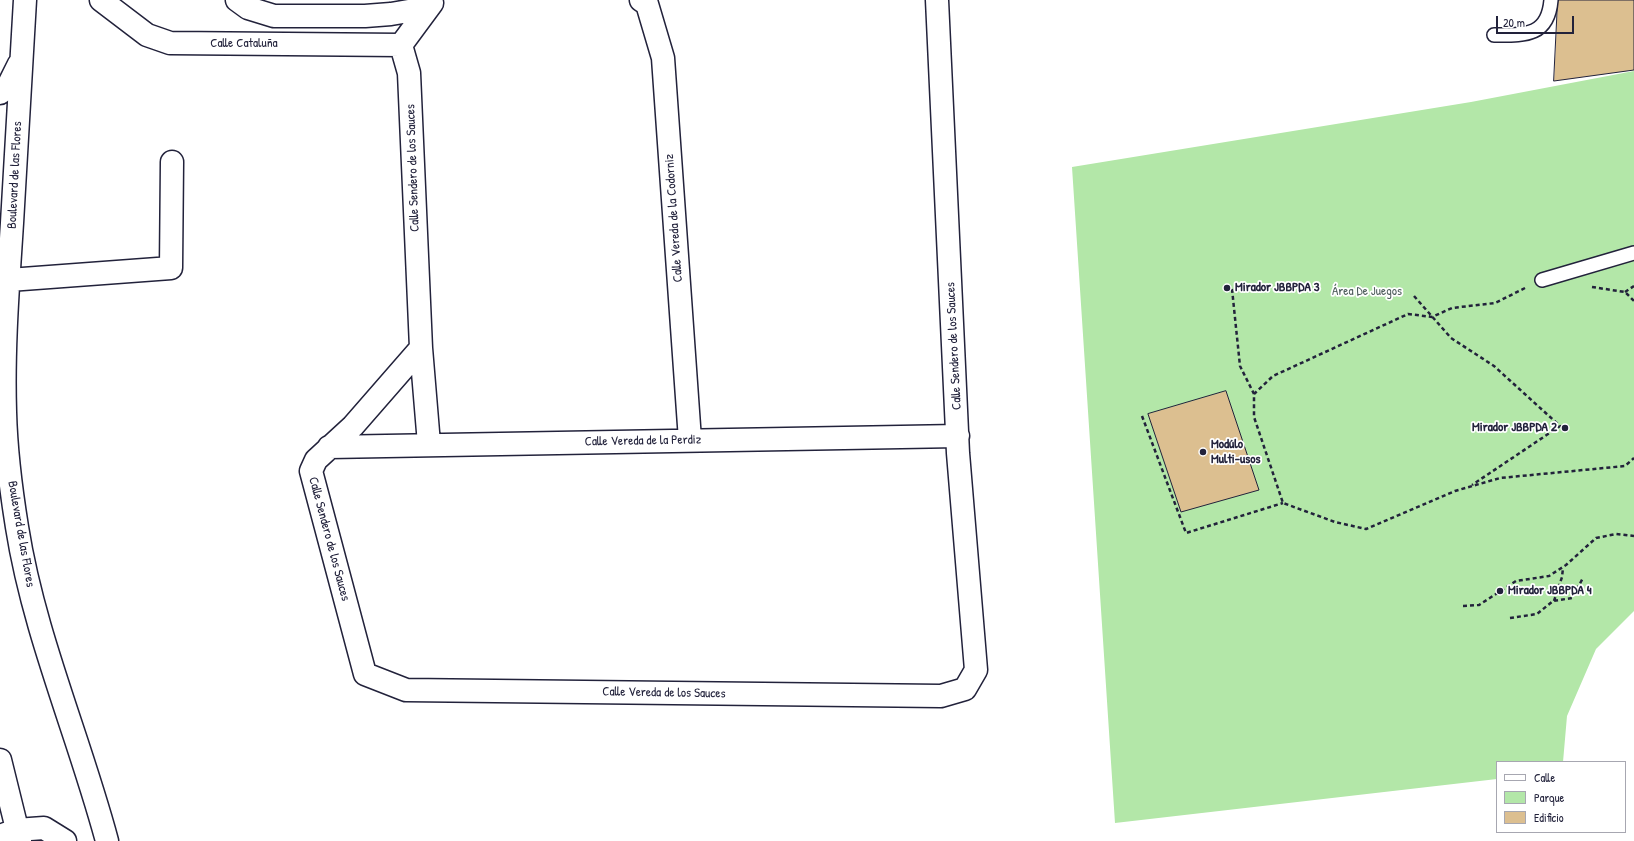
<!DOCTYPE html>
<html>
<head>
<meta charset="utf-8">
<style>
  body { margin:0 }
  #map { position:relative; width:1634px; height:841px; overflow:hidden; background:#fff; font-family:"Patrick Hand",sans-serif }
  canvas { display:block }
  .legend { position:absolute; left:1496px; top:761px; width:130px; height:72px; box-sizing:border-box; background:#fff; border:1px solid #a7a7b1; margin:0; padding:5px 7px; list-style:none; font-size:12px; color:#22223b }
  .legend li { display:flex; align-items:center; gap:8px; height:20px }
  .legend b { width:20px; border:1px solid #a7a7b1 }
  .scale { position:absolute; left:1496px; top:16px; width:78px; height:18px; box-sizing:border-box; border:2px solid #22223b; border-top:0; padding-left:5px; font-size:12px; line-height:14px; white-space:nowrap; color:#22223b; -webkit-text-stroke:3px #fff; paint-order:stroke }
</style>
</head>
<body>
<div id="map">
<canvas width="1634" height="841"></canvas>
<ul class="legend">
<li><b style="height:5px;background:#fff"></b>Calle</li>
<li><b style="height:11px;background:#b3e7a8"></b>Parque</li>
<li><b style="height:11px;background:#dcbf90"></b>Edificio</li>
</ul>
<div class="scale">20 m</div>
</div>
<script>
const c = document.querySelector('canvas').getContext('2d');
c.lineJoin = 'round';
function fill(path, color) { c.fillStyle = color; c.fill(path, 'evenodd'); }
function strokePath(path, color, width, dash) { c.strokeStyle = color; c.lineWidth = width; c.lineCap = dash ? 'butt' : 'round'; c.setLineDash(dash || []); c.stroke(path); }
function drawText(font, color, halo, rows, align = 'center') {
  c.font = font + ' "Patrick Hand",sans-serif'; c.lineWidth = 3.5; c.setLineDash([]); c.textBaseline = 'middle'; c.strokeStyle = halo; c.fillStyle = color; for (const [text, x, y, turn = 0] of rows) {
    c.save(); c.translate(x, y); c.rotate((+turn || 0) * Math.PI / 180); c.textAlign = isNaN(turn) ? turn : align; if (halo) c.strokeText(text, 0, 0); c.fillText(text, 0, 0); c.restore();
  }
}
const green = new Path2D(`
  M1634,71v540l-38,38 -29,67 -4,46h-66v17l-382,44 -43,-656 399,-65z`);
const building = new Path2D(`
  M1558,0h76v70l-80,11z
  M1226,391l33,99 -78,22 -33,-98z`);
const path = new Path2D(`
  M1592,287l33,5 9,9
  M1525,288l-30,15 -43,5 -20,9 -24,-3 -135,62 -19,18v23l29,86 52,19 31,7 89,-38 45,-13 125,-12 9,-8
  M1232,289l8,77 14,28
  M1625,292l9,-6
  M1414,296l37,42 43,28 66,60 -88,59
  M1142,416l44,117 97,-30
  M1554,601l8,-24 1,-9
  M1463,606l16,-1 37,-24 33,-5 17,-11 30,-27 20,-4 18,2
  M1510,618l27,-4 16,-13 19,-3 11,-20`);
const service = new Path2D(`
  M1494,35c30,0 54,2 57,-35
  M1542,280l92,-27`);
const minor = new Path2D(`
  M25,0c-4,74 -9,149 -13,223 -4,63 -9,126 -7,189 1,38 6,78 12,115 17,108 62,209 90,314
  M101,0l46,35 23,8 231,2
  M237,0l11,8 26,8h91l26,-2 36,-6
  M641,0l6,4 16,54 27,382
  M401,45l8,28 12,275 8,96
  M401,45l31,-42
  M0,93l8,-7 11,-22
  M9,280l162,-12 1,-106
  M421,348l-68,78 -37,34 -5,11 54,203 41,16 535,6 24,-7 11,-19 -18,-217 -21,-453
  M329,447l629,-11
  M0,760l20,81
  M0,836l16,-6 28,-2 21,13`);
const markers = [
  [1227,288,4,"#22223b"],
  [1565,428,4,"#22223b"],
  [1203,452,4,"#22223b"],
  [1500,591,4,"#22223b"]
];
const streetNames = [
  ["Calle Cataluña",244,44],
  ["Calle Sendero de los Sauces",413,168,-92],
  ["Boulevard de las Flores",15,175,-87],
  ["Calle Vereda de la Codorniz",674,218,-94],
  ["Calle Sendero de los Sauces",954,346,-93],
  ["Calle Vereda de la Perdiz",643,441,-1],
  ["Boulevard de las Flores",21,534,80],
  ["Calle Sendero de los Sauces",329,539,75],
  ["Calle Vereda de los Sauces",664,693,1]
];
const poiNames = [
  ["Mirador JBBPDA 3",1235,288],
  ["Mirador JBBPDA 2",1557,428,"right"],
  ["Modúlo",1211,445],
  ["Multi-usos",1211,460],
  ["Mirador JBBPDA 4",1508,591]
];
const parkNames = [
  ["Área De Juegos",1367,292]
];
fill(green, '#b3e7a8');
fill(building, '#dcbf90');
strokePath(building, '#22223b', 1);
strokePath(service, '#22223b', 16);
strokePath(minor, '#22223b', 25);
strokePath(path, '#22223b', 2.5, [4, 3]);
strokePath(service, '#fff', 13);
strokePath(minor, '#fff', 22);
for (const [x, y, r, color] of markers) { const dot = new Path2D(); dot.arc(x, y, r, 0, 2 * Math.PI); c.fillStyle = color; c.fill(dot); strokePath(dot, '#fff', 1.5); }
drawText('13px', '#22223b', '#fff', streetNames);
drawText('bold 13px', '#22223b', '#fff', poiNames, 'left');
drawText('13px', '#4e5d5c', '#fff', parkNames);
</script>
</body>
</html>
